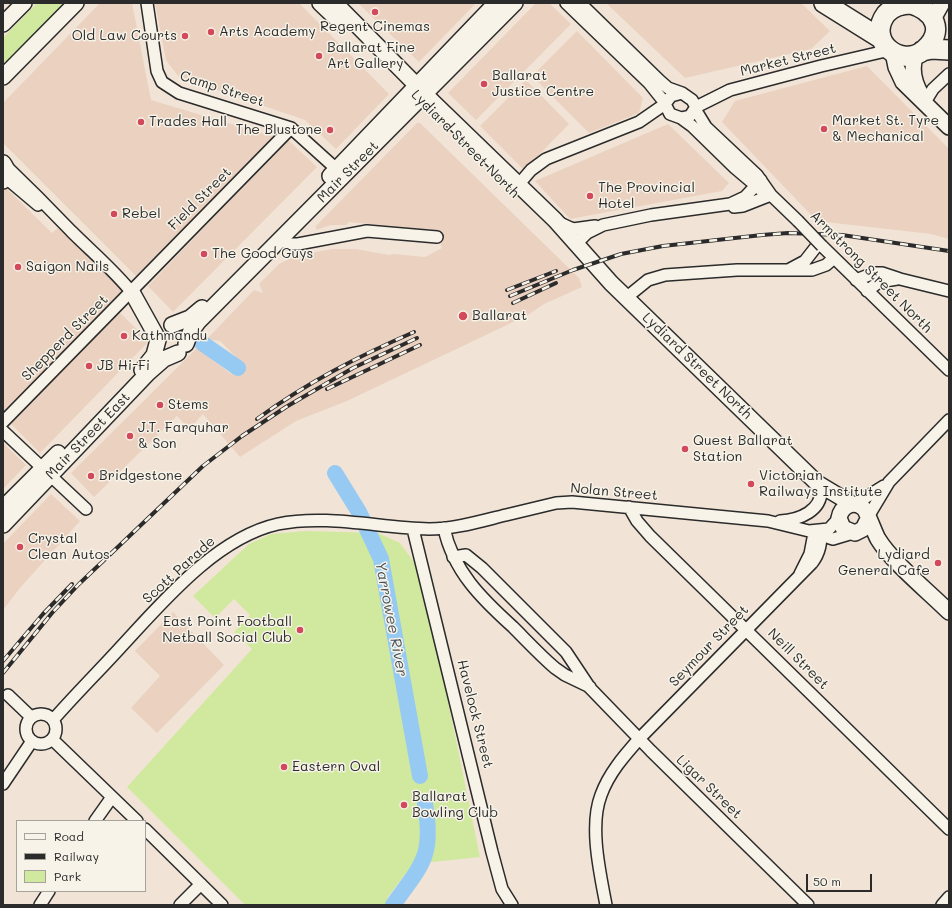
<!DOCTYPE html>
<html>
<head>
<meta charset="utf-8">
<style>
  body { margin:0 }
  #map { position:relative; width:952px; height:908px; overflow:hidden; background:#f1e4d6; font-family:Mali,sans-serif }
  canvas { display:block }
  .frame { position:absolute; inset:0; border:4px solid #2b2b2b; pointer-events:none }
  .legend { position:absolute; left:16px; top:820px; width:130px; height:72px; box-sizing:border-box; background:#f7f3e8; border:1px solid #a5a39c; margin:0; padding:5px 7px; list-style:none; font-size:12px; color:#2b2b2b }
  .legend li { display:flex; align-items:center; gap:8px; height:20px }
  .legend b { width:20px; border:1px solid #a5a39c }
  .scale { position:absolute; left:806px; top:874px; width:66px; height:18px; box-sizing:border-box; border:2px solid #2b2b2b; border-top:0; padding-left:5px; font-size:12px; line-height:14px; white-space:nowrap; color:#2b2b2b; -webkit-text-stroke:3px #f7f3e8; paint-order:stroke }
</style>
</head>
<body>
<div id="map">
<canvas width="952" height="908"></canvas>
<div class="frame"></div>
<ul class="legend">
<li><b style="height:5px;background:#f7f3e8"></b>Road</li>
<li><b style="height:5px;background:#2b2b2b"></b>Railway</li>
<li><b style="height:11px;background:#d0e99f"></b>Park</li>
</ul>
<div class="scale">50 m</div>
</div>
<script>
const c = document.querySelector('canvas').getContext('2d');
c.lineJoin = 'round';
function fill(path, color) { c.fillStyle = color; c.fill(path, 'evenodd'); }
function strokePath(path, color, width, dash) { c.strokeStyle = color; c.lineWidth = width; c.lineCap = dash ? 'butt' : 'round'; c.setLineDash(dash || []); c.stroke(path); }
function drawText(font, color, halo, rows, align = 'center') {
  c.font = font + ' Mali,sans-serif'; c.lineWidth = 3; c.setLineDash([]); c.textBaseline = 'middle'; c.strokeStyle = halo; c.fillStyle = color; for (const [text, x, y, turn = 0] of rows) {
    c.save(); c.translate(x, y); c.rotate((+turn || 0) * Math.PI / 180); c.textAlign = isNaN(turn) ? turn : align; if (halo) c.strokeText(text, 0, 0); c.fillText(text, 0, 0); c.restore();
  }
}
const built = new Path2D(`
  M100,3h32l19,97 124,37 -139,139 -133,-133v-40z
  M155,3h144l90,91 -53,55 -31,-29 -126,-43 -13,-17z
  M358,3h118l-57,59z
  M536,3h13l22,21 -95,96 -28,-27z
  M606,3h195l29,28 -19,18 -126,29z
  M577,31l66,67 -4,15 -50,20 -57,-57z
  M867,66l82,83v90l-18,-5 -114,-13 -95,-99 13,-21z
  M526,80l43,44 -45,46 -44,-44z
  M417,123h3l159,155 3,9 -38,17 -16,11 -181,86 -51,20 -56,36 -37,-43 -14,15 -12,-13 -83,81 -23,-24 126,-125 34,26 9,-13 -20,-20 -13,-2 47,-49 9,3 -4,-9 20,-20 18,-9 36,-6h23l33,6 5,-1 31,3 17,-9 -8,-18 -85,-8 -3,3h-15l-15,5v-4z
  M668,124l61,59 -7,8 -152,28 -35,-38z
  M288,140l29,27 -144,145 -25,-26z
  M6,188l46,45 6,-5 66,64 -120,122 -1,-223z
  M119,312l30,29 -109,112 -30,-30z
  M3,443l23,22 -23,24z
  M51,494l29,27 -60,67 -17,22v-66z
  M173,612l51,53 -67,68 -26,-25 29,-32 -25,-25z`);
const green = new Path2D(`
  M37,3h30l-51,51 -4,-2 2,4 -11,7v-25z
  M306,531l72,2 22,10 14,19 24,91 42,204 -67,7 -26,34 2,2 -4,5h-140l-118,-118 125,-138 -18,-17 16,-17 -16,-16 -19,19 -22,-22 56,-52 22,-10z`);
const river = new Path2D(`
  M202,343l36,25
  M335,473l24,39 22,47 39,217
  M393,905c29,-41 41,-48 32,-101`);
const street = new Path2D(`
  M147,3l10,68 5,11 17,11 112,35 51,46
  M566,3l83,80 16,20
  M580,3l80,78 8,7 14,5
  M682,93l10,7 4,7 -6,9 -9,2 -11,-4 -5,-10 6,-8z
  M925,102l8,-13 16,-15
  M696,107l34,-17 91,-24 69,-16
  M695,109l11,18 51,48 14,20 27,26
  M681,118l11,8 43,42 26,22
  M4,164c23,22 45,44 67,67 21,21 44,40 62,63
  M6,178l32,27
  M519,184l12,-14 15,-11 93,-37 26,-18
  M734,207l9,-1 28,-11
  M560,223l13,6 22,-3
  M279,240l11,4h8l69,-13 70,6
  M577,243l10,-10 16,-8 48,-10 79,-11 15,-7 16,-17
  M822,246l127,124
  M790,269l15,-8 14,-18
  M856,280l18,-7h8l18,6 49,12
  M867,291l12,-9 18,-3
  M627,297l21,-17 17,-5 72,-5h75l14,-5 8,-7
  M3,422l288,-294
  M3,431l83,78
  M855,504l29,-18
  M629,507l8,14 13,15 299,293
  M868,517l21,-35 60,-62
  M780,521c19,-1 43,-10 41,-33
  M444,528c9,43 38,71 69,99 14,14 27,28 42,41l10,7 25,12
  M413,529l79,323 10,37 10,16
  M815,533l18,6 20,-6
  M453,557l13,-2 16,13 84,84 24,36 61,63 157,154
  M8,695l23,22
  M26 729a15 15 0 1 1 30 0a15 15 0 1 1-30 0Z
  M53,720c21,-24 44,-47 66,-71 42,-45 96,-111 159,-125 48,-10 102,4 151,5 26,0 52,-8 77,-14 17,-4 34,-8 50,-12l16,-1 196,19 41,10 20,-2 10,-11
  M52,739l85,82
  M3,784l29,-43
  M95,821l17,-24
  M145,829l77,76
  M40,905l9,-14
  M180,905l21,-21
  M606,905c-6,-32 -17,-79 -5,-110 8,-22 23,-39 38,-56l173,-176c7,-9 11,-22 7,-33l-5,3 -4,21 -10,20
  M942,905l7,-8`);
const secondary = new Path2D(`
  M320,3l21,20
  M335,3l99,100 121,117 56,63 206,200 35,21
  M933,19l9,-16
  M3,24l21,-21
  M893,52l3,15 7,15 46,45
  M916,54c-6,15 -2,29 6,42
  M3,77l73,-74
  M3,163c4,5 6,12 0,18
  M330,176l166,-173
  M133,294l25,45
  M172,325l18,-7 12,-10
  M186,344l4,-11 8,-11 317,-319
  M142,370l12,-15 4,-15
  M3,508l55,-55
  M868,519l-5,10 -8,4 -12,-5 -4,-10c2,-11 13,-18 23,-11 5,3 12,25 16,32 14,23 51,53 71,73
  M3,525l145,-152 16,-14 14,-6`);
const highway = new Path2D(`
  M824,3l56,35
  M911,4c23,7 35,27 13,46 -23,19 -58,-9 -38,-36 7,-8 15,-10 25,-10z
  M922,51l10,-2 17,1`);
const rail = new Path2D(`
  M507,290l49,-19
  M510,296l63,-26 48,-16 42,-8 99,-11 26,-2 54,2 107,16
  M513,303l43,-20
  M327,389l93,-44
  M257,419c51,-37 100,-62 157,-87
  M3,661l40,-47 29,-30
  M3,673l49,-60 27,-29 124,-118 39,-30 44,-29 67,-39 64,-30`);
const streetBridge = new Path2D(`
  M798,221l24,25`);
const markers = [
  [375,12,4,"#d1495b"],
  [211,32,4,"#d1495b"],
  [185,36,4,"#d1495b"],
  [319,56,4,"#d1495b"],
  [484,84,4,"#d1495b"],
  [141,122,4,"#d1495b"],
  [824,129,4,"#d1495b"],
  [330,130,4,"#d1495b"],
  [590,196,4,"#d1495b"],
  [114,214,4,"#d1495b"],
  [204,254,4,"#d1495b"],
  [18,267,4,"#d1495b"],
  [463,316,5,"#d1495b"],
  [124,336,4,"#d1495b"],
  [89,366,4,"#d1495b"],
  [160,405,4,"#d1495b"],
  [130,436,4,"#d1495b"],
  [685,449,4,"#d1495b"],
  [91,476,4,"#d1495b"],
  [751,484,4,"#d1495b"],
  [20,547,4,"#d1495b"],
  [938,563,4,"#d1495b"],
  [300,630,4,"#d1495b"],
  [284,767,4,"#d1495b"],
  [404,805,4,"#d1495b"]
];
const poiNames = [
  ["Regent Cinemas",375,27,"center"],
  ["Arts Academy",219,32],
  ["Old Law Courts",177,36,"right"],
  ["Ballarat Fine",327,48],
  ["Art Gallery",327,64],
  ["Ballarat",492,76],
  ["Justice Centre",492,92],
  ["Market St. Tyre",832,121],
  ["& Mechanical",832,137],
  ["Trades Hall",149,122],
  ["The Blustone",322,130,"right"],
  ["The Provincial",598,188],
  ["Hotel",598,204],
  ["Rebel",122,214],
  ["The Good Guys",212,254],
  ["Saigon Nails",26,267],
  ["Ballarat",472,316],
  ["Kathmandu",132,336],
  ["JB Hi-Fi",97,366],
  ["Stems",168,405],
  ["J.T. Farquhar",138,428],
  ["& Son",138,444],
  ["Quest Ballarat",693,441],
  ["Station",693,457],
  ["Bridgestone",99,476],
  ["Victorian",759,476],
  ["Railways Institute",759,492],
  ["Crystal",28,539],
  ["Clean Autos",28,555],
  ["Lydiard",930,555,"right"],
  ["General Cafe",930,571,"right"],
  ["East Point Football",292,622,"right"],
  ["Netball Social Club",292,638,"right"],
  ["Eastern Oval",292,767],
  ["Ballarat",412,797],
  ["Bowling Club",412,813]
];
const streetNames = [
  ["Market Street",788,60,-14],
  ["Camp Street",222,89,18],
  ["Lydiard Street North",465,144,45],
  ["Mair Street",348,172,-45],
  ["Field Street",200,199,-45],
  ["Armstrong Street North",871,272,45],
  ["Shepperd Street",65,338,-45],
  ["Lydiard Street North",697,366,44],
  ["Mair Street East",88,436,-46],
  ["Nolan Street",614,492,5],
  ["Scott Parade",179,570,-42],
  ["Seymour Street",709,646,-46],
  ["Neill Street",798,659,45],
  ["Havelock Street",475,714,76],
  ["Ligar Street",709,787,44]
];
const waterNames = [
  ["Yarrowee River",391,619,79]
];
fill(built, '#ead1c0');
fill(green, '#d0e99f');
strokePath(river, '#96caf3', 16);
strokePath(street, '#2b2b2b', 14);
strokePath(secondary, '#2b2b2b', 18);
strokePath(highway, '#2b2b2b', 22);
strokePath(street, '#f7f3e8', 11);
strokePath(secondary, '#f7f3e8', 15);
strokePath(highway, '#f7f3e8', 19);
strokePath(rail, '#2b2b2b', 4);
strokePath(rail, '#f7f3e8', 2.5, [8]);
strokePath(streetBridge, '#2b2b2b', 14, []);
strokePath(streetBridge, '#f7f3e8', 11);
for (const [x, y, r, color] of markers) { const dot = new Path2D(); dot.arc(x, y, r, 0, 2 * Math.PI); c.fillStyle = color; c.fill(dot); strokePath(dot, '#f7f3e8', 1.5); }
drawText('14px', '#2b2b2b', '#f7f3e8', poiNames, 'left');
drawText('14px', '#2b2b2b', '#f7f3e8', streetNames);
drawText('italic 15px', '#46535d', '#f7f3e8', waterNames);
</script>
</body>
</html>
